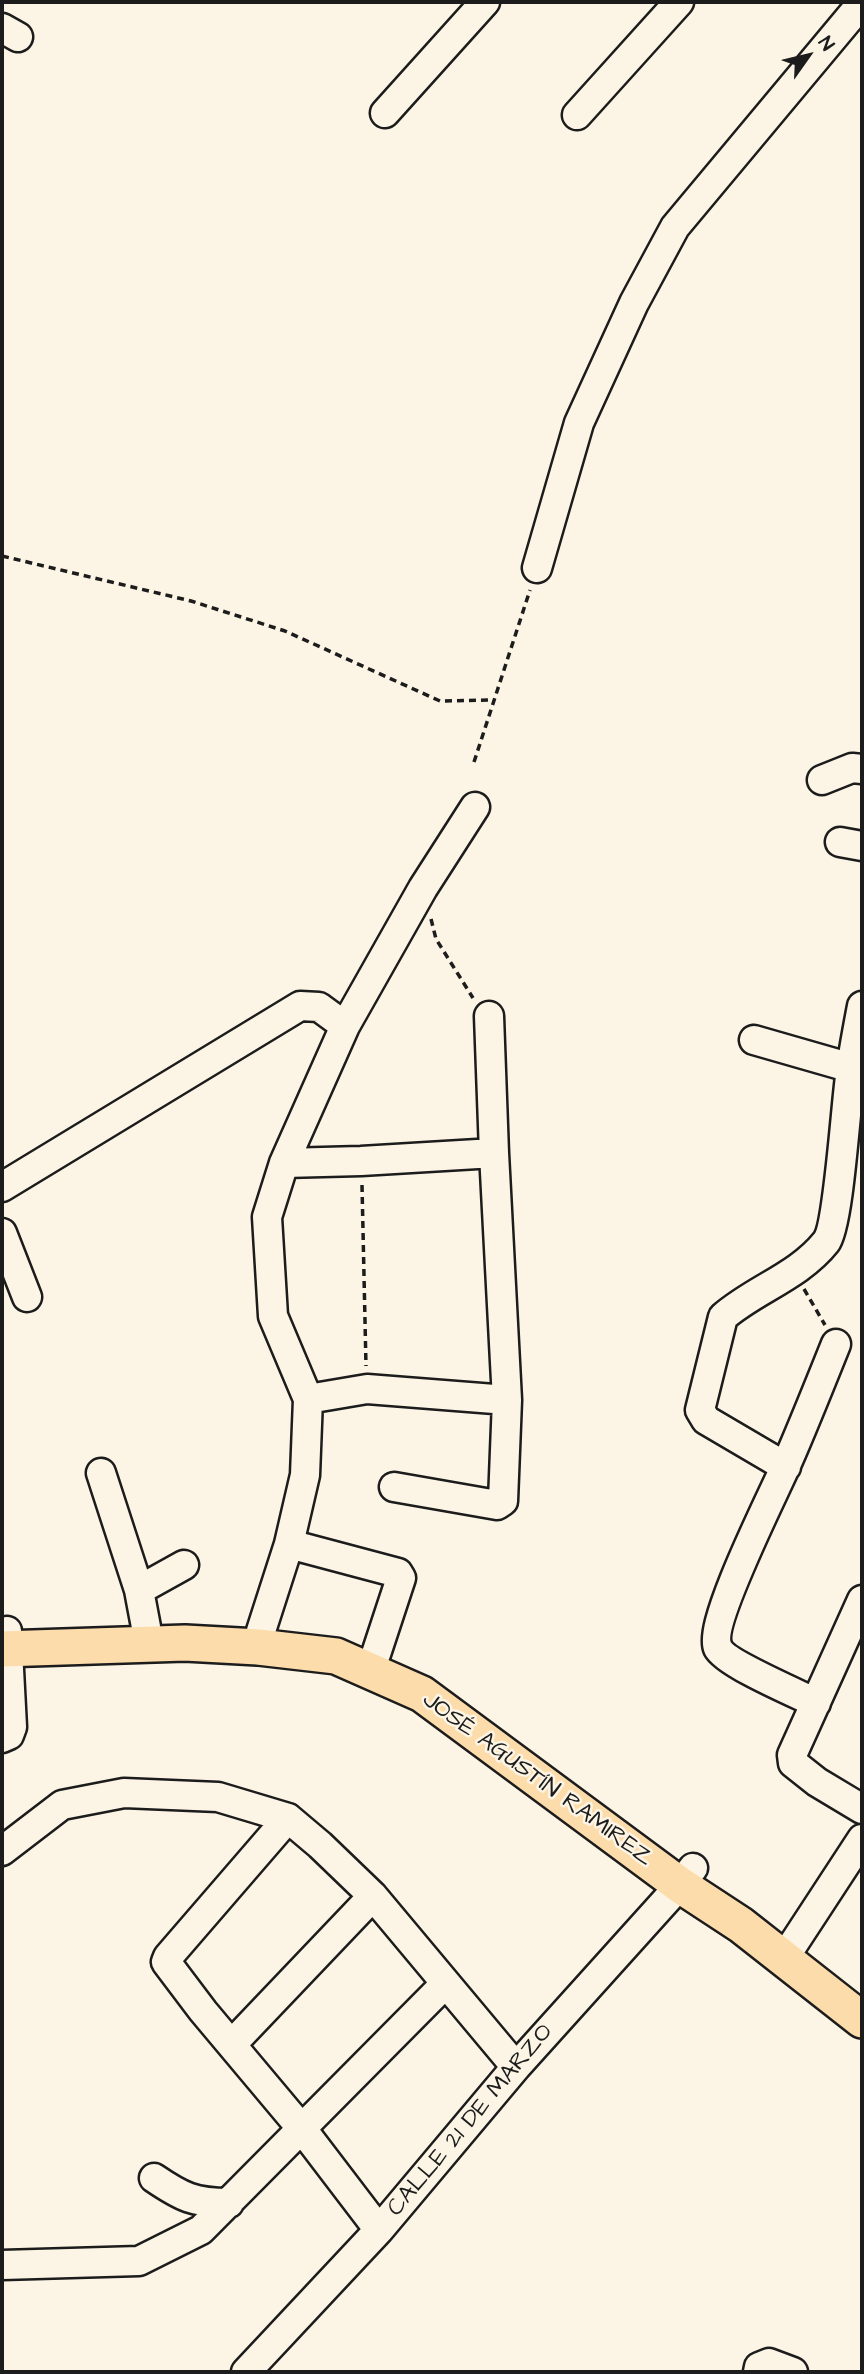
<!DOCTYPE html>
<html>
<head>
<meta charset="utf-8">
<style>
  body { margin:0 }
  #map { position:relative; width:864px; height:2374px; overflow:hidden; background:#fcf5e5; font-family:"Architects Daughter",sans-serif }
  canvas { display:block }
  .frame { position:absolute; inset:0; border:4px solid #1c1c1c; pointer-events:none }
  .north { position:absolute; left:773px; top:21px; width:70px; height:70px; -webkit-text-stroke:5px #fcf5e5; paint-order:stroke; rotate:56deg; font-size:19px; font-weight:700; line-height:28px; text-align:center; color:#1c1c1c }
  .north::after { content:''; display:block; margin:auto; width:24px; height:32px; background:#1c1c1c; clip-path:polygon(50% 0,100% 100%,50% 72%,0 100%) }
</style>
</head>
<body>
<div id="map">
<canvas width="864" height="2374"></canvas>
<div class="frame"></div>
<div class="north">N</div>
</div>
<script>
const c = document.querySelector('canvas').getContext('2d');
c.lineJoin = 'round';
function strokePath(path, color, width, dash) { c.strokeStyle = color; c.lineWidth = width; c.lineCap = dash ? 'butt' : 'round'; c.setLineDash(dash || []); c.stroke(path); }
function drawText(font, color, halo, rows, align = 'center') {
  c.font = font + ' "Architects Daughter",sans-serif'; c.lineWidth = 5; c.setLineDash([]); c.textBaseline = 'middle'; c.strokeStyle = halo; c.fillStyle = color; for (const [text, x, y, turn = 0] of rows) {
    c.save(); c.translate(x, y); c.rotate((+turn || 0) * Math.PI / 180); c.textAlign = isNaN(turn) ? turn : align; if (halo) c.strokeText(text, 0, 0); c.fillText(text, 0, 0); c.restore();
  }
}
const path = new Path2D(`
  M2,556l189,45 94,30 155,70 54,-1
  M474,762l56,-172
  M431,919l5,20 37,59
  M362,1185l4,181
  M804,1289l21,36`);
const minor = new Path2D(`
  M2,28l16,9
  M385,113l100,-111
  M577,115l102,-113
  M537,568l42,-145 55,-120 41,-76 187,-224
  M822,780l30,-12 10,1
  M840,842l22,4
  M489,1016l5,137
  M754,1040l108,31
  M284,1163l77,-2 133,-8 13,247 -4,101 -6,4 -103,-18
  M2,1187l298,-181 19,1 26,19
  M2,1233l25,64
  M308,1399l59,-10 140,11
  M786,1467l-80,-47 -6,-10 23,-93c32,-28 75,-40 103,-75 13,-16 20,-143 25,-173 3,-21 7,-42 11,-63
  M101,1473l38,117 7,37
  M289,1544l109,29 3,5 -25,76
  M139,1590l45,-25
  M862,1600l-70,155 1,8 24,19 45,27
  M258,1647l3,-16 28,-87 16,-69 3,-76 -35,-83 -6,-99 17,-54 61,-137 78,-138 52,-81
  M816,1703c-18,-9 -91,-40 -98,-55 -11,-24 56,-155 69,-185 17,-39 33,-79 49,-119
  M2,1738l7,-3 3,-8 -5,-96
  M288,1818l-120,139 -2,5 37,49 99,118 77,101
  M2,1851l60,-46 62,-12 94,4 70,21 32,27 53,51 143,171
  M792,1946l70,-107
  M232,2044l141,-148
  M154,2178c28,19 40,25 75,25
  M2,2265l137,-4 62,-31 244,-246
  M246,2372l133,-142 137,-163 164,-182 13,-17
  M758,2372l1,-5 10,-4 24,9`);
const major = new Path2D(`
  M2,1649l183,-6 73,4 78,9 86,38 258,191 61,40 121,95`);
const streetNames = [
  ["JOSÉ AGUSTÍN RAMIREZ",537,1780,36],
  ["CALLE 21 DE MARZO",471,2121,-50]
];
strokePath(minor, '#1c1c1c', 33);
strokePath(major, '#1c1c1c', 40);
strokePath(path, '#1c1c1c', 3.5, [7, 5]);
strokePath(minor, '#fcf5e5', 28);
strokePath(major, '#fddcac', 35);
drawText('24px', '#1c1c1c', '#fcf5e5', streetNames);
</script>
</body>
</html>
